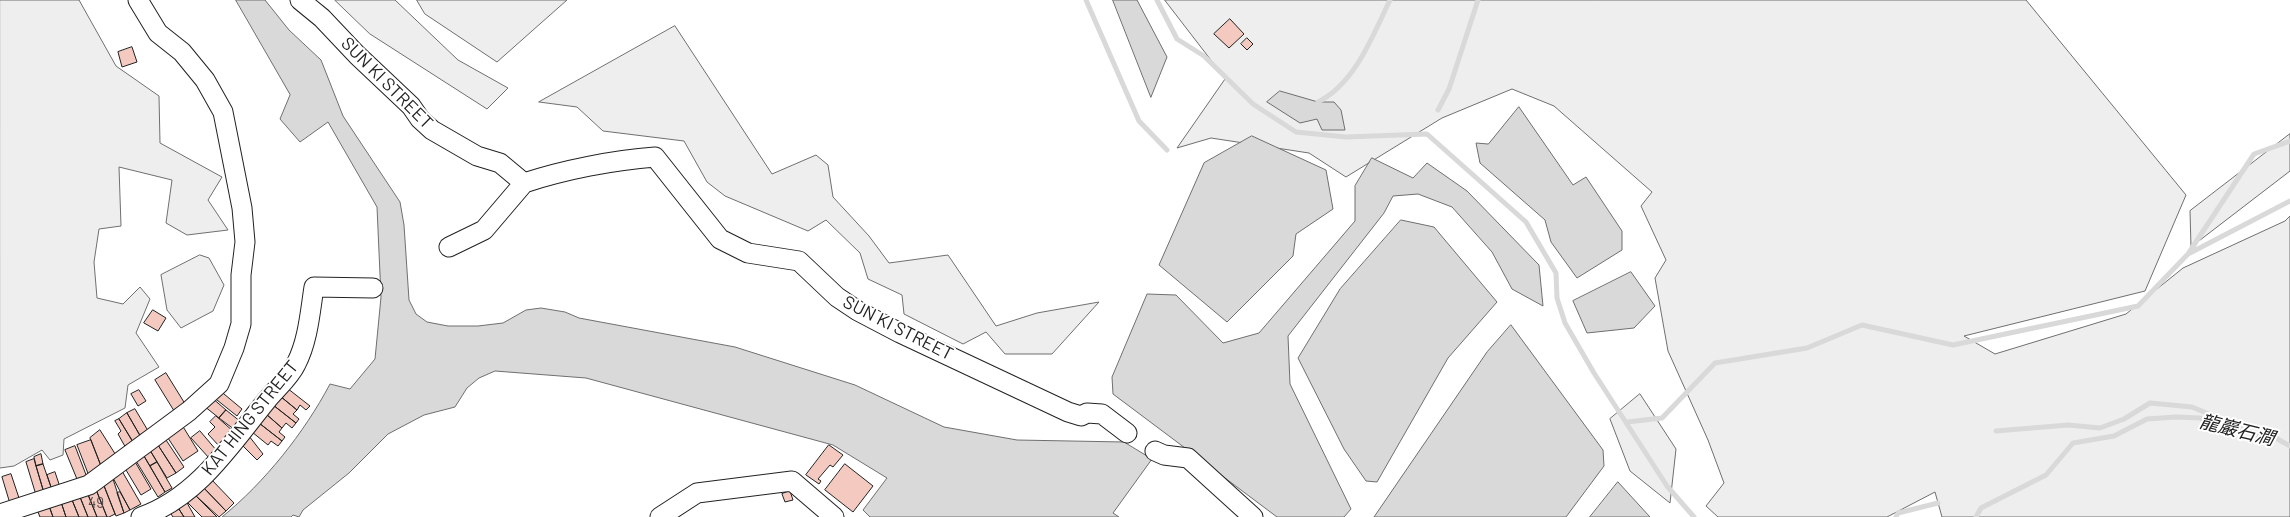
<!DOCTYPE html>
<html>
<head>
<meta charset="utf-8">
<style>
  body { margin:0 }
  canvas { display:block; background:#fff }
</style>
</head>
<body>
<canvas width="2290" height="517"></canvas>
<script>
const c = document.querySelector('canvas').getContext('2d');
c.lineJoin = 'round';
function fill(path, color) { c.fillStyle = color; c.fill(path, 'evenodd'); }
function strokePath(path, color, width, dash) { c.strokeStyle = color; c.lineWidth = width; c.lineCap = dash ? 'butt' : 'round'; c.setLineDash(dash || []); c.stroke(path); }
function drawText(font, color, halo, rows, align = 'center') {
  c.font = font + ' Barlow,"Noto Sans SC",sans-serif'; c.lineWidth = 4; c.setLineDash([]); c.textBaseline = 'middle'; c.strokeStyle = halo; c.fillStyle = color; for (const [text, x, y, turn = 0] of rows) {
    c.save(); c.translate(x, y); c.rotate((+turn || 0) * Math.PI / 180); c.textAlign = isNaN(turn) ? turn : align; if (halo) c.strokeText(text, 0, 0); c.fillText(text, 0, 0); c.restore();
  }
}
const green = new Path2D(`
  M0,0h79l37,66 43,30 1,47 62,34 -14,23 20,30 -41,5 -21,-12 6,-43 -53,-13 2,59 -22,3 -5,33 3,36 26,6 17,-17 10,12 -14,34 23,34 -31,18 -3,23 -61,31 -1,16 -13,5 -8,-10 -28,16 -14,2z
  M335,0h60l63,60 50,28 -21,21 -117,-75z
  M417,0h150l-70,62 -72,-48z
  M1165,0h861l160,195 -41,96 -181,45 31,18 131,-40 57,-46 102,-47 5,-5v301h-348l-7,-25 -48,25h-169l-12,-11 18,-23 -16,-43 -40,-89 -13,-73 11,-18 -25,-54 11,-14 -98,-86 -42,-17 -70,29 -96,59 -37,-24 -98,-15 -34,10 48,-69z
  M675,26l97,148 44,-19 12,10 5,32 36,39 20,27 59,-8 48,71 41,-13 62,-11 -47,52h-47l-19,-22 -23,12 -59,-30 -2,-19 -34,-16 -8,-26 -34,-33 -18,11 -83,-35 -18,-14 -23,-41 -81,-10 -26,-24 -38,-5z
  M2290,134v37l-99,76 -1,-36z
  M200,255l9,3 15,27 -11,26 -32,17 -14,-18 -6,-35z
  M1640,394l36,55 -6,54 -40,-32 -20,-52z`);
const water = new Path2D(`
  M236,0h29l24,30 32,30 22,56 57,86 4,23 5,75 7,14 11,8 21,4h30l25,-3 23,-13 15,-2 24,4 14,6 156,29 120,38 89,42 73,13 107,2 28,17 -39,54 6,4h-249l-7,-7 24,-32 -54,-33 -247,-67 -91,-7 -16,7 -12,10 -12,19 -31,8 -36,19 -39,39 -46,37 -4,7 -6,-2 -2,2h-69c43,-35 82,-84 108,-133l20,5 25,-30 6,-62 -4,-90 -49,-85 -28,20 -20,-23 10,-24z
  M1113,0h24l30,57 -16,40z
  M1280,91l38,11h16l7,8 4,20h-23l-5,-11 -17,4 -33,-21z
  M1519,107l54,78 13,-8 36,54v19l-45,28 -26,-36 -6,-22 -65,-57 -4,-20 12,1z
  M1252,136l74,34 7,39 -37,25 -3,22 -66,66 -68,-57 45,-102z
  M1372,158l41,20 14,-15 40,28 72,74 4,41 -31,-17 -20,-37 -40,-45 -34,-13 -25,2 -9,17 -96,123 2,48 61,125 -7,8h-67l-164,-123 -1,-17 35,-83 29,1 47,48 36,-10 96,-112v-35z
  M1401,220l33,7 63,75 -49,56 -71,124 -11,-1 -22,-32 -46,-91 42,-69z
  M1631,272l24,34 -21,22 -47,5 -14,-32z
  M1511,325l92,125 1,16 -38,51h-192l113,-165z
  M1618,482l32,35h-60z`);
const stream = new Path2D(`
  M1086,0l53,121 28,29
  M1157,0l20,39 27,17 49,48 43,28 50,5 81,-3 99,88 30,51 1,25 8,25 29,50 73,113 27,31
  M1318,102c37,-18 55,-67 72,-102
  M1438,110l11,-21 29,-89
  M2190,253l100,-52
  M1627,422l35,-4 53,-55 92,-15 55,-23 91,20 185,-39 50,-52 66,-100 36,-13
  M1996,431l72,-6 32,3 24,-9 26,-16 42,4 48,20
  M1896,517l2,-4 40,-10
  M1976,517l5,-9 65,-33 27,-32 41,-7 33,-17 29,-2 24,1 26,10h18l15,9h15l16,9`);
const building = new Path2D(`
  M1230,19l14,15 -15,14 -15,-14z
  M1247,38l6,6 -6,6 -6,-6z
  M132,47l5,15 -15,5 -4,-15z
  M153,310l13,8 -8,13 -14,-8z
  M166,373l21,34 -11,7 -21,-34z
  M287,388l23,18 -4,4 -6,-5 -3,5 -17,-14z
  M218,389l24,20 -5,7 -25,-20z
  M139,390l7,11 -8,5 -7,-12z
  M280,396l17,14 -4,4 6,5 -3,4 -23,-18z
  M211,397l15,13 -7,8 -15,-12z
  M273,405l23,18 -4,5 -6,-5 -4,5 -16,-14z
  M135,409l15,25 -8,5 -15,-26z
  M226,410l15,12 -6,8 -16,-12z
  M127,413l15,26 -8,5 -15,-25z
  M266,414l16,14 -3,4 6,5 -3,4 -23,-18z
  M216,416l18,16 -14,15 -12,-13 7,-7 -5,-5z
  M119,419l16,26 -8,5 -9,-16 3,-3 -6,-10z
  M259,423l23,18 -4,5 -7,-5 -3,4 -16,-13z
  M182,425l16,26 -15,10 -17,-26z
  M100,430l19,30 -16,11 -13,-33z
  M200,431l17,20 -8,7 -18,-20z
  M249,436l14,18 -6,6 -16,-16z
  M164,437l20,30 -8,6 -20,-31z
  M91,440l12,31 -14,5 -12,-31z
  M156,442l20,31 -9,5 -19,-31z
  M829,445l14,10 -10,12 -3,-2 -12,14 3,2 -2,3 -13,-9z
  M75,446l13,34 -9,4 -14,-34z
  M148,447l9,15 -7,4 -9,-15z
  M141,451l24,41 -7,5 -25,-41z
  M41,454l2,10 -7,2 -2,-9z
  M34,459l10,34 -8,2 -10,-33z
  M134,460l17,29 -10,6 -18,-30z
  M157,462l15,26 -7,4 -15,-26z
  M43,464l9,26 -8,3 -8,-27z
  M845,464l28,22 -20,26 -28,-22z
  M122,471l19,33 -11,6 -18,-34z
  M55,472l6,18h-9l-5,-15z
  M11,474l10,30 -10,3 -9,-30z
  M112,476l12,37 -8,3 -14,-35z
  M210,478l24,25 -8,8 -24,-25z
  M103,483l12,31 -6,3h-2l-12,-30z
  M202,486l24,25 -7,6 -25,-23z
  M95,487l12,30h-10l-11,-27z
  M86,489l11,28h-9l-10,-25z
  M790,491l3,9 -8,2 -3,-8z
  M78,492l10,25h-9l-9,-22z
  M120,492l10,18 -6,3 -7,-20z
  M194,494l23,23h-15l-16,-16z
  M70,495l9,22h-13l-6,-18z
  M60,499l6,18h-13l-5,-14z
  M186,501l9,16h-11l-7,-11z
  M48,503l5,14h-13l-4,-10z
  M177,506l7,11h-11l-4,-6z`);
const minor = new Path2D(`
  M300,0l22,18 35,37 54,51 9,13 12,11 45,26 23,7 24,20c39,-13 90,-23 131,-26l65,82 28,14 51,8 38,36 21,14 42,22 168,79 13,4 6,-3 15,1 25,19
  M449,247l35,-17 40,-47
  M1155,451l9,4 24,3 65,59
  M0,514l89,-29 100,-74 30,-27 15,-36 7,-24v-49l4,-33 -3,-34 -19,-96 -18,-32 -23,-28 -24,-19 -20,-33
  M141,517c57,-20 90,-73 126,-117 9,-11 23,-23 29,-36 12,-23 14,-51 18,-77l59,1
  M660,517l37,-24 95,-12 42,36`);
const numberNames = [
  ["49",96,503]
];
const streetNames = [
  ["SUN KI STREET",387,83,45],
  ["SUN KI STREET",898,328,27],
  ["KAT HING STREET",250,418,-51]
];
const waterNames = [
  ["龍巖石澗",2237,430,14]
];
fill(green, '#eee');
strokePath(green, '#6f6f6f', 1);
fill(water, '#d9d9d9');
strokePath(water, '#6f6f6f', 1);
strokePath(stream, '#d9d9d9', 5);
fill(building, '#f3c9c0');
strokePath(building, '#222', 1);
strokePath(minor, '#222', 21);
strokePath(minor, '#fff', 19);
drawText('15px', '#564c4a', null, numberNames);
drawText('18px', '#222', '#fff', streetNames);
drawText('italic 19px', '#222', '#fff', waterNames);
</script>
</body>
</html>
